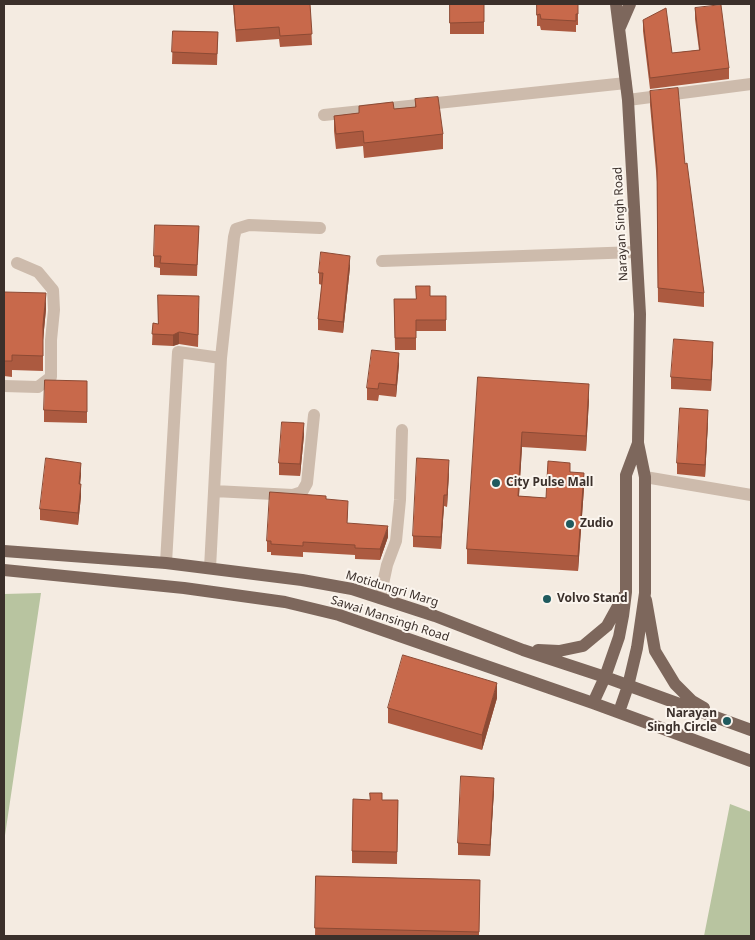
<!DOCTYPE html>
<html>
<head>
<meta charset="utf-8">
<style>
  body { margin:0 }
  #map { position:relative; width:755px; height:940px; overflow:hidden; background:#f4ebe1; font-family:"Noto Sans",sans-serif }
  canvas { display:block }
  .frame { position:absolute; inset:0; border:5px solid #3b302b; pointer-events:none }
</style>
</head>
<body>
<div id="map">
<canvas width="755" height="940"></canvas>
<div class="frame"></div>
</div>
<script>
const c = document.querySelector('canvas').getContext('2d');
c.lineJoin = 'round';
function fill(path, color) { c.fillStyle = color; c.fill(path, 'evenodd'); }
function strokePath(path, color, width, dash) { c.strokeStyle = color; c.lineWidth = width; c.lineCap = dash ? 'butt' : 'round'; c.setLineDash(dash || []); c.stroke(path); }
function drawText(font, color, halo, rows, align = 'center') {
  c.font = font + ' "Noto Sans",sans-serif'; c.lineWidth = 4; c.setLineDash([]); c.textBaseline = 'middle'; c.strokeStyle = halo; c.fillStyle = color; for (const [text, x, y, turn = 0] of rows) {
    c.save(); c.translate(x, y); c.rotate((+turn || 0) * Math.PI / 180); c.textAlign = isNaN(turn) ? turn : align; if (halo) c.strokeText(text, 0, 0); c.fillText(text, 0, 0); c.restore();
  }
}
const green = new Path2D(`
  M41,593l-37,249v-248z
  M730,804l21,8v124h-47z`);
const minor = new Path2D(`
  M628,100l123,-16
  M324,115l302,-32
  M382,261l254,-9
  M4,386l34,1 13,-10v-37l3,-30 -1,-20 -15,-18 -21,-9
  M645,477l106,18
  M214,491l79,4 9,-3 5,-9 7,-68
  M166,563l12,-211 43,6
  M210,568l11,-210 13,-121 2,-8 13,-4 71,3
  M380,598l7,-33 9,-24 4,-41 2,-70`);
const primary = new Path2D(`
  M616,4l12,96 12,214 -2,129 7,34v116l-8,55 -9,38 -9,26
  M620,27l10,-23
  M4,551l162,12 136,17 50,9 83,27 88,34 82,27 146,53
  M4,570l180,18 101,14 54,13 254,88 158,58
  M646,600l9,51 20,33 17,17 12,7
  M538,650l21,1 24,-5 24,-20 16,-29
  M593,703l12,-26 14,-40 4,-21 3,-24v-117l12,-32`);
const wall = new Path2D(`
  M233,4h77l2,41 -32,2 -1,-8 -43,3z
  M450,4h34v30h-34z
  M537,4h41v21h-2v7l-35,-2 -1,-4h-3z
  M695,8l34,60v11l-79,10 -7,-58v-11l29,33 27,-3 -4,-31z
  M173,31l45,1 -1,33 -45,-1z
  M650,91l35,73 19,129v14l-46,-5 -1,-120 -7,-77z
  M415,99l28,35v15l-79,9 -1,-12 -27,3 -2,-18v-15l25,-3v-7l35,3 21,-2z
  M199,226l-2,50 -37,-1v-7l-6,-1v-11z
  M350,267l-7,66 -25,-3v-11l4,-34 -3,-1v-11z
  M4,292l42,17 -3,31v31l-31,-1v7l-8,-1z
  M430,296h16v35h-30v19h-21l-1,-51h22z
  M199,308l-1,39 -19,-3 -6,2 -21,-1 1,-22 5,1z
  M713,354l-2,37 -40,-2v-12z
  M399,364l-3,33 -17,-2 -1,6 -11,-1v-12z
  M478,377l111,22 -3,52 -64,-4 -3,49 27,2 24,-26 14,16 -6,83 -111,-7v-15z
  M87,381v42l-43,-1v-12z
  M708,422l-3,55 -28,-3v-11z
  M304,435l-4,41 -21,-1v-12z
  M449,472l-2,35 -3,-1 -3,43 -28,-2v-11z
  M81,474l-1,10 1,12 -3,29 -38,-5v-11z
  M348,512l-1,11 41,14 -8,23 -25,-1v-4l-52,-3v5l-32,-2v-3h-4v-11z
  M497,698l-15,52 -94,-27v-15z
  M494,790l-4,66 -32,-1v-12z
  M382,800h16l-1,64 -45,-1v-12z
  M316,876l164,4 -1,56h-164z`);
const shadedWall = new Path2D(`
  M350,256v11l-7,66v-11z
  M46,293v16l-3,31v-15z
  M179,332v12l-6,2v-11z
  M713,342v12l-2,37v-11z
  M399,353v11l-3,33v-12z
  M589,384v15l-3,52v-15z
  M708,410v12l-3,55v-12z
  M304,423v12l-4,41v-12z
  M522,432v15l-4,64v-15z
  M449,460v12l-2,35v-12z
  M81,463v11l-2,21v-11z
  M584,473v15l-6,83v-15z
  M81,484v12l-3,29v-12z
  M444,495v11l-3,43v-12z
  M388,526v11l-8,23v-11z
  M497,683v15l-15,52v-15z
  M494,778v12l-4,66v-11z`);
const building = new Path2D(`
  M234,4h76l2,30 -32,2 -1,-9 -43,3z
  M450,4h34v18l-34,1z
  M537,4h41v10h-2v7l-35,-2 -1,-5 -3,1z
  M721,5l8,63 -79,10 -7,-58 23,-12 6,45 28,-3 -5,-42z
  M173,31l45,1 -1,22 -45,-2z
  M678,88l7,76 2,-1 17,130 -46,-5 -1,-120 -7,-77z
  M438,97l5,37 -79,9 -1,-12 -27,3 -2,-18 25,-3v-7l34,-4 1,7 22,-2 -1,-8z
  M155,225l44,1 -2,39 -37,-2 1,-7h-7z
  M321,252l29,4 -7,66 -25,-3 5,-46h-4z
  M416,286h14v10h16v24h-30v18h-21l-1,-39h22z
  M4,292l42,1 -3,32v31l-31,-1v6h-8z
  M158,295l41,1 -1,39 -19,-3 -6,3 -21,-1 1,-11 5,1z
  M674,339l39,3 -2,38 -40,-3z
  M372,350l27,3 -3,32 -17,-2 -1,6 -11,-1z
  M478,377l111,7 -3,52 -64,-4 -4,64 28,2 2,-37 22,2v9l14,1 -6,83 -111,-7z
  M45,380l42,1v31l-43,-2z
  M680,408l28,2 -3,55 -28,-2z
  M282,422l22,1 -4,41 -21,-1z
  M46,458l35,5 -2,21h2l-3,29 -38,-4z
  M417,458l32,2 -2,35h-3l-3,42 -28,-1z
  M270,492l56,4v3l22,2 -1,22 41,3 -8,23 -25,-1v-3l-52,-3v4l-32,-2v-3h-4z
  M403,655l94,28 -15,52 -94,-27z
  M461,776l33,2 -4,67 -32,-2z
  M370,793h12v7h16l-1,52 -45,-1 1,-52 17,1z
  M316,876l164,4 -1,52 -164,-4z`);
const markers = [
  [496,483,5,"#1f5a5e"],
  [570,524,5,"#1f5a5e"],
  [547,599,5,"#1f5a5e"],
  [727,721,5,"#1f5a5e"]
];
const streetNames = [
  ["Narayan Singh Road",621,224,-93],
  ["Motidungri Marg",392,589,17],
  ["Sawai Mansingh Road",390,619,18]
];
const poiNames = [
  ["City Pulse Mall",506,483],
  ["Zudio",580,524],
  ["Volvo Stand",557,599],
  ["Narayan",717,714,"right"],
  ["Singh Circle",717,728,"right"]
];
fill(green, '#b8c4a0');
strokePath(minor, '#cdbbac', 12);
strokePath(primary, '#7d675c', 12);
fill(wall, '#ac5a40');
fill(shadedWall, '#8c4a34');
fill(building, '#c8694b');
strokePath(building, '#8c4a34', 1);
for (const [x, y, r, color] of markers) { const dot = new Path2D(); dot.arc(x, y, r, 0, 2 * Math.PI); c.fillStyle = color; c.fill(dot); strokePath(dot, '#fbf5ee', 2); }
drawText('12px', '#3b302b', '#fbf5ee', streetNames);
drawText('bold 12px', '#3b302b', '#fbf5ee', poiNames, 'left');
</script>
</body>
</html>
